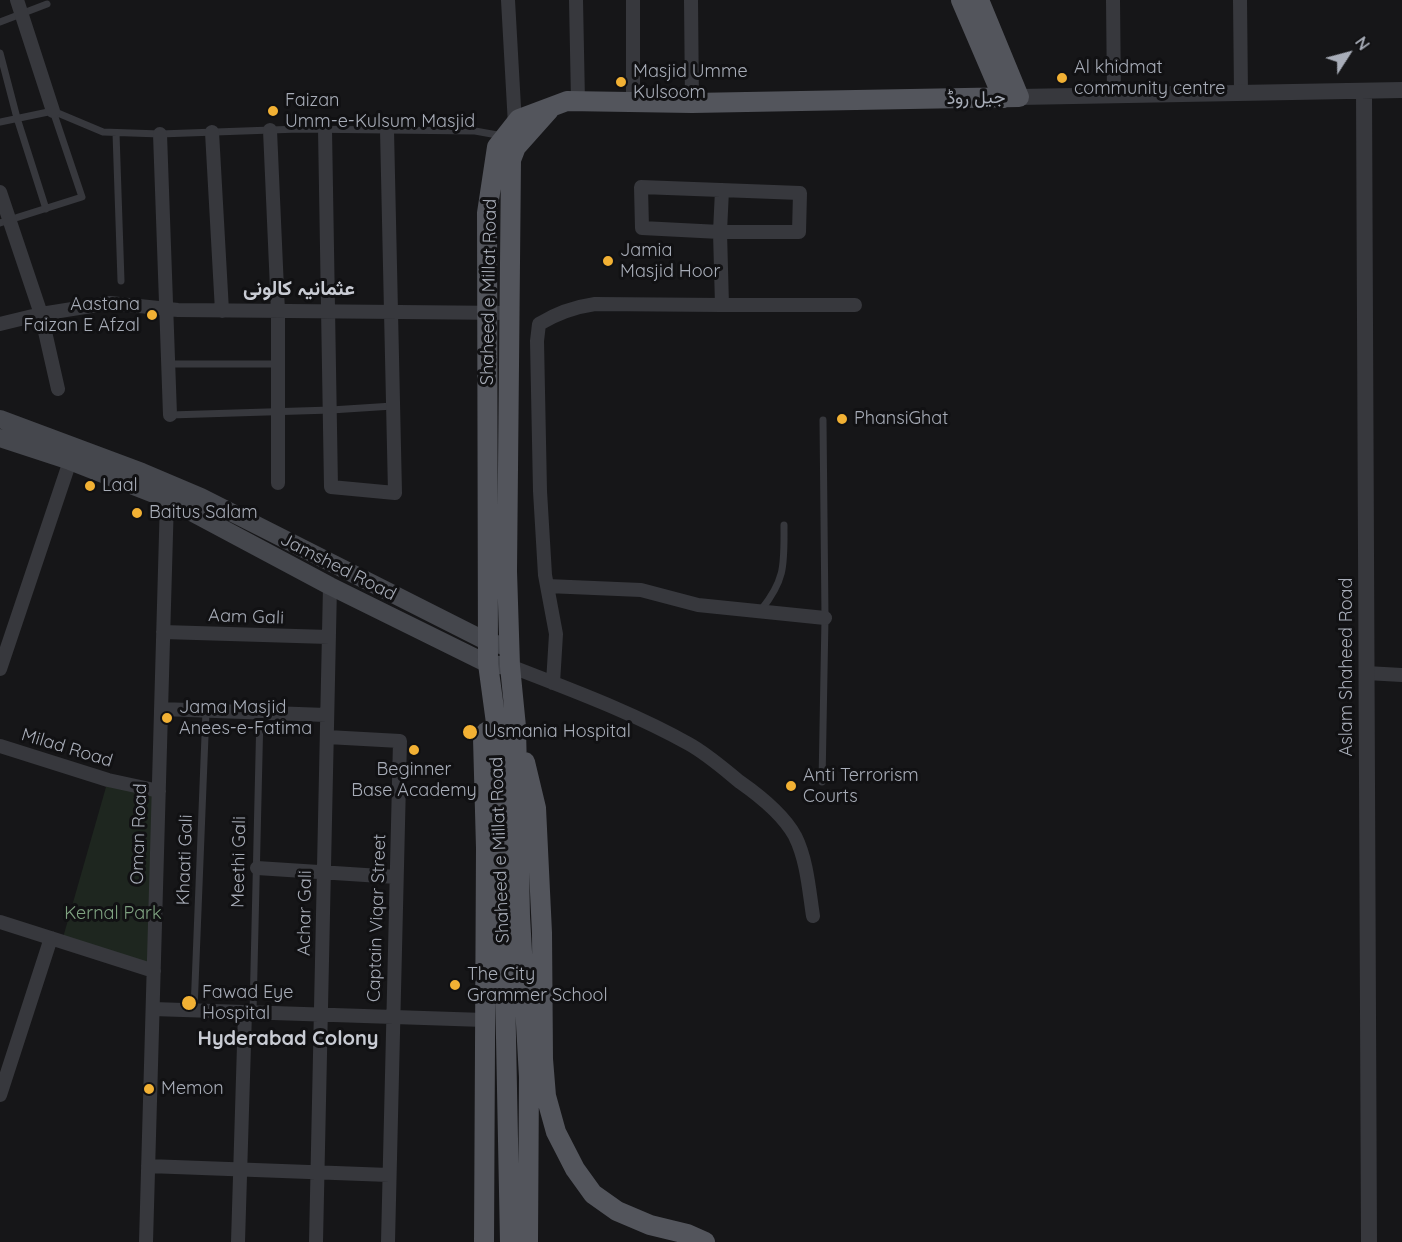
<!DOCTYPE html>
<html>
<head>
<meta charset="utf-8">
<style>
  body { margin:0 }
  #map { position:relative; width:1402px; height:1242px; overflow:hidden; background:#161618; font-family:Quicksand,sans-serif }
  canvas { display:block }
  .north { position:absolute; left:1318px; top:24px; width:60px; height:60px; -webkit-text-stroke:4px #111113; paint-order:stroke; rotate:54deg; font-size:16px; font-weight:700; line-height:24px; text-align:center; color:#a8adb8 }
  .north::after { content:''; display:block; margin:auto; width:21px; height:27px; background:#a8adb8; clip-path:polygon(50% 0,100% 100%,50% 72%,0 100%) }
</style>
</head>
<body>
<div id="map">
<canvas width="1402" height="1242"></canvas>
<div class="north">N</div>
</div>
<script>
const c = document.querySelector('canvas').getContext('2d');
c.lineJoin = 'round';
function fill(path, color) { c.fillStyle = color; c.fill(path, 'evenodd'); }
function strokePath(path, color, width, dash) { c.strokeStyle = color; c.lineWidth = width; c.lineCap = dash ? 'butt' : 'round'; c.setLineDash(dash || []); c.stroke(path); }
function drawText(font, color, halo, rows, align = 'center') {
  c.font = font + ' Quicksand,Vazirmatn,sans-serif'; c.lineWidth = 6; c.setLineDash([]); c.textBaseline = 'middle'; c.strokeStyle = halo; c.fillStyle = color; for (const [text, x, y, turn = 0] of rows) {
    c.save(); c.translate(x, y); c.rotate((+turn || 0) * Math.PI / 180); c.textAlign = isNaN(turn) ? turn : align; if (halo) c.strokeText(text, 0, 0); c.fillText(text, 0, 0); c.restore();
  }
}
const green = new Path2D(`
  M108,780l51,11 -5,180 -92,-30z`);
const service = new Path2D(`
  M0,22l47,-18
  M0,53l17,65 29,91
  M0,122l53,-11 50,21 57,2 139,-5 176,2 28,5
  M116,133l5,148
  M0,223l82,-26 -29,-86
  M169,364h109
  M170,415l161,-5 62,-4
  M761,610c25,-31 23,-46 23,-85
  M822,782l3,-164 -2,-198
  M194,1010l12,-299
  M253,1012l7,-299`);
const minor = new Path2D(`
  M17,0l36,111
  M508,0l7,125
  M576,0l2,101
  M633,0v102
  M691,0l1,103
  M1113,0l1,95
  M1240,0l1,93
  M325,129l6,358 64,6 -8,-363
  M270,130l8,182v171
  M212,132l10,179
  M160,134l10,281
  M641,187l159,6 -1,39h-79l-78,-4z
  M722,190l-2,42 2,73h133
  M0,192l41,122 17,75
  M0,324l41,-10 69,-11 68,7 331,3
  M547,586l94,4 57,15 127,13
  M163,632l166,5
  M510,666c61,24 122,46 179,78 18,10 35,25 51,38 20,14 43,32 55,54 12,24 14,54 18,80
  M0,669l70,-208
  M1366,673l36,2
  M553,683l3,-49 -11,-59 -5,-84 -3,-150 2,-17c18,-11 35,-17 56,-20l127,1
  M161,709l165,6
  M327,737l73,4 -12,501
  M0,746l108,34 51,11
  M257,868l139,9
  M0,922l154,49
  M153,1009l331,11
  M0,1095l51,-157
  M148,1166l241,9
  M146,1242l21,-743
  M238,1242l7,-230
  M316,1242l14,-656`);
const tertiary = new Path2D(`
  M1364,91l5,1151
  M1019,97l383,-7`);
const secondary = new Path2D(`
  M0,419l142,53 59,25 287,145 21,5
  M0,438l70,23 97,38 163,87 158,78 22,2`);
const primary = new Path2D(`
  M961,0l42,98
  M525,762l11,46 6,125 1,126 3,37 10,36 19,37 18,25 24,17 33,14 37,9 18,8
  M484,1242l2,-394 -3,-110 3,-6
  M510,1242l-6,-307 -8,-212 -8,-59 -1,-451 10,-66 22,-28 48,-18 125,2 327,-6 -40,-97
  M528,1242l1,-165 -9,-161 -4,-189 -6,-61 -3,-95 4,-411 5,-13 33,-37`);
const markers = [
  [1062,78,6,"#f2b134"],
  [621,82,6,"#f2b134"],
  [273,111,6,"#f2b134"],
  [608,261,6,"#f2b134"],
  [152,315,6,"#f2b134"],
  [842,419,6,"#f2b134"],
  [90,486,6,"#f2b134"],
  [137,513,6,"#f2b134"],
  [167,718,6,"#f2b134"],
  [470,732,8,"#f2b134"],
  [414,750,6,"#f2b134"],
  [791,786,6,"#f2b134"],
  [455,985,6,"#f2b134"],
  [189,1003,8,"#f2b134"],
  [149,1089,6,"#f2b134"]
];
const poiNames = [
  ["Al khidmat",1074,68],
  ["community centre",1074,89],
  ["Masjid Umme",633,72],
  ["Kulsoom",633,93],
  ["Faizan",285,101],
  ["Umm-e-Kulsum Masjid",285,122],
  ["Jamia",620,251],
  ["Masjid Hoor",620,272],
  ["Aastana",140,305,"right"],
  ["Faizan E Afzal",140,326,"right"],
  ["PhansiGhat",854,419],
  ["Laal",102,486],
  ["Baitus Salam",149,513],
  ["Jama Masjid",179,708],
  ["Anees-e-Fatima",179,729],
  ["Usmania Hospital",484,732],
  ["Beginner",414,770,"center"],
  ["Base Academy",414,791,"center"],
  ["Anti Terrorism",803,776],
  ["Courts",803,797],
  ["The City",467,975],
  ["Grammer School",467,996],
  ["Fawad Eye",202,993],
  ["Hospital",202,1014],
  ["Memon",161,1089]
];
const streetNames = [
  ["جیل روڈ",976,98,-1],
  ["Shaheed e Millat Road",489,292,-89],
  ["Jamshed Road",338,567,27],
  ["Aam Gali",246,617,2],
  ["Aslam Shaheed Road",1347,667,-90],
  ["Milad Road",67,748,17],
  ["Oman Road",139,834,-88],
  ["Shaheed e Millat Road",500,850,-92],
  ["Khaati Gali",185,860,-88],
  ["Meethi Gali",239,862,-89],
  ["Achar Gali",305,913,-89],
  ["Captain Viqar Street",377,918,-88]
];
const parkNames = [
  ["Kernal Park",113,914]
];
const neighbourhoodNames = [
  ["عثمانیہ کالونی",299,289],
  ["Hyderabad Colony",288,1039]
];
fill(green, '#1e261f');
strokePath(service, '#37383d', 7);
strokePath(minor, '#37383d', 14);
strokePath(tertiary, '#37383d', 16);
strokePath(secondary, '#45474d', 18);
strokePath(primary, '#53555c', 20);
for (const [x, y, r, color] of markers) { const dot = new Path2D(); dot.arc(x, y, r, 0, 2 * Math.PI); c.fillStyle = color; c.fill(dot); strokePath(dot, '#111113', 2); }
drawText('18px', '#a8adb8', '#111113', poiNames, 'left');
drawText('18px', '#a8adb8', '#111113', streetNames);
drawText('18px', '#7fa381', '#111113', parkNames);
drawText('bold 20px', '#c9ccd4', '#111113', neighbourhoodNames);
</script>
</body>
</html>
